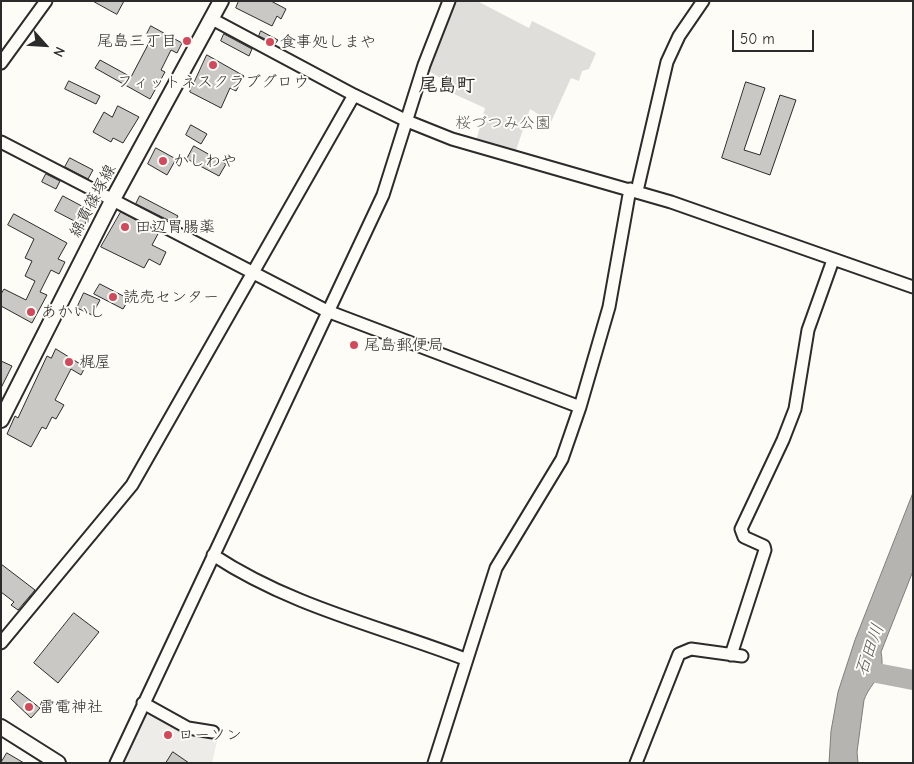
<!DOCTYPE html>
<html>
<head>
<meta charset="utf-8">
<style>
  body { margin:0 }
  #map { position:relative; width:914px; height:764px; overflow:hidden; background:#fdfcf7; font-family:"Comic Neue",sans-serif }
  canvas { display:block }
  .frame { position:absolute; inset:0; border:2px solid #2b2b2b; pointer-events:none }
  .north { position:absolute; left:20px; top:20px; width:50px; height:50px; -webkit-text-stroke:4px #fdfcf7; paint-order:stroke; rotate:116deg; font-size:14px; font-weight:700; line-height:20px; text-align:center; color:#2b2b2b }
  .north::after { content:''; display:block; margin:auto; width:18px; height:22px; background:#2b2b2b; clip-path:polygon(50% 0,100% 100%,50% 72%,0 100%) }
  .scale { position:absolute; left:732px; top:30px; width:82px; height:22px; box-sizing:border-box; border:2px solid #2b2b2b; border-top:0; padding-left:6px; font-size:15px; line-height:18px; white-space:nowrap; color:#2b2b2b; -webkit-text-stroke:4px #fdfcf7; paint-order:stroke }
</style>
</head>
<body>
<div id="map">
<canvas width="914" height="764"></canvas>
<div class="frame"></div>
<div class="north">N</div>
<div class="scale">50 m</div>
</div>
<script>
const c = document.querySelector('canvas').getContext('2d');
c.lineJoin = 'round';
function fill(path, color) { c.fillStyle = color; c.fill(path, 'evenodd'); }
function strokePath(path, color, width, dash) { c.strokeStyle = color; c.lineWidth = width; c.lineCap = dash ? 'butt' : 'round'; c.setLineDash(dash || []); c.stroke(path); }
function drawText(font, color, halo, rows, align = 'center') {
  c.font = font + ' "Comic Neue","Klee One",sans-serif'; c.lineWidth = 4; c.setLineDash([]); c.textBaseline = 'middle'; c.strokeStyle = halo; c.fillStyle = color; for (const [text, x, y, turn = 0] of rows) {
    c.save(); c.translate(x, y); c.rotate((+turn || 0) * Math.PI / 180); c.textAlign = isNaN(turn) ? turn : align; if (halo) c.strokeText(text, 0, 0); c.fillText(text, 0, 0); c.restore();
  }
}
const built = new Path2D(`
  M145,709l44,23 29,5 -6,26h-92z`);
const green = new Path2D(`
  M453,1h24l52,27 3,-7 64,32 -7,16 -7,2 -3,10 -8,-3 -20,44 -21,-13 -16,47 -39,-11 10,-37 -31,-14 3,-6 -30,-18z`);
const water = new Path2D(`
  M913,493v78l-32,81c5,26 -9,27 -17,48l-7,52 1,11h-29l2,-32 7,-39 17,-52z`);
const river = new Path2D(`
  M861,670l52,10`);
const building = new Path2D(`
  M93,1h31l-7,13z
  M239,1h32l15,8 -5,10 -4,-3 -5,10 -36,-18z
  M151,26l31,17 -5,10 -6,-3 -10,20 4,2 -15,27 -55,-31 5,-8 31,17 20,-38 -5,-3z
  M261,31l17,9 -3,4 -16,-8z
  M224,34l28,15 -3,7 -28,-15z
  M207,55l37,21 -8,15 -6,-3 -9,20 -31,-16z
  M69,81l31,15 -4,8 -31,-15z
  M746,82l19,6 -21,62 16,5 20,-60 16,5 -26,75 -48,-17z
  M118,106l21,11 -16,26 -10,-5 -2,4 -18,-10 11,-20 8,5z
  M191,125l16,9 -6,10 -15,-9z
  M194,146l32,18 -7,12 -32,-17z
  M156,148l20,11 -9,16 -19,-11z
  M70,158l23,12 -5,9 -23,-12z
  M46,174l14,7 -4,8 -14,-7z
  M63,196l28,15 -7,15 -29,-15z
  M140,196l38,20 -4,7 -38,-19z
  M121,212l38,20 -7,13 14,7 -6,13 -11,-6 -5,9 -43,-21z
  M14,214l53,29 -9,16 7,3 -6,12 -8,-4 -11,22 7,3 -15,28 -31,-17v-12l3,-5 22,11 9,-19 -10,-5 7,-15 -7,-3 9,-19 -26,-14z
  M100,284l29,15 -6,10 -29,-15z
  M84,293l16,7 -8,15 -15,-7z
  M56,349l29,18 -4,8 -10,-6 -16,31 9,5 -8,14 -4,-2 -6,12 -4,-2 -11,20 -24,-13 8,-18 3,2 29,-62 4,2z
  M1,361l11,5 -11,22z
  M1,564l34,26 -17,20 -7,-5 3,-3 -13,-10z
  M74,613l25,19 -41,51 -24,-20z
  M18,691l22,17 -9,10 -20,-19z
  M173,752l16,11h-23z
  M7,753l17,10h-23z`);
const minor = new Path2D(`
  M212,19l142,76 53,26 45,18 219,63 242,85
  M1,63l45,-62
  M1,142l326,169 253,96
  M637,191l30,-129 12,-26 24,-35
  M213,555c79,52 166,71 252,104
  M1,643l131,-158 222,-390
  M731,655l34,-105 -1,-4 -20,-9 -3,-8 42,-89 12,-31 13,-79 25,-70
  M143,703l45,25 25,4
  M116,763l267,-568 41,-130 25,-64
  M434,763l62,-195 66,-109 18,-52 29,-100 21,-118
  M636,763l43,-109 12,-5 51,7`);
const major = new Path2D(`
  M1,420l111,-219 109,-200
  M1,727l57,36`);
const markers = [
  [187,41,5,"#d1495b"],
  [270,42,5,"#d1495b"],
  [213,65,5,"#d1495b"],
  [163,161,5,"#d1495b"],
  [125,227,5,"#d1495b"],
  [113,297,5,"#d1495b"],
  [31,312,5,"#d1495b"],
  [354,345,5,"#d1495b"],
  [69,362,5,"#d1495b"],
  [29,707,5,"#d1495b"],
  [168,735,5,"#d1495b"]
];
const poiNames = [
  ["尾島三丁目",177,41,"right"],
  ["食事処しまや",280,42],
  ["フィットネスクラブグロウ",213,82,"center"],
  ["かしわや",173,161],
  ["田辺胃腸薬",135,227],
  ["読売センター",123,297],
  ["あかいし",41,312],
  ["尾島郵便局",364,345],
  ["梶屋",79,362],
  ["雷電神社",39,707],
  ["ローソン",178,735]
];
const parkNames = [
  ["桜づつみ公園",503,123]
];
const streetNames = [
  ["綿貫篠塚線",93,201,-62]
];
const waterNames = [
  ["石田川",870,650,-70]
];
const quarterNames = [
  ["尾島町",447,86]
];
fill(built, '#edece8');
fill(green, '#dfdeda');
fill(water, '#b5b4b1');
strokePath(water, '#7e7d7b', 1);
strokePath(river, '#b5b4b1', 20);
fill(building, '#c9c8c4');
strokePath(building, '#2b2b2b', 1);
strokePath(minor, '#2b2b2b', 15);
strokePath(major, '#2b2b2b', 18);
strokePath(minor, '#fdfcf7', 11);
strokePath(major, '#fdfcf7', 14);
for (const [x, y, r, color] of markers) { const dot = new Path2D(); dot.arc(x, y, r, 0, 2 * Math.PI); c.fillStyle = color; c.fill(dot); strokePath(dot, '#fdfcf7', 2); }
drawText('16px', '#2b2b2b', '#fdfcf7', poiNames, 'left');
drawText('16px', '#585857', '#fdfcf7', parkNames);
drawText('16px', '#2b2b2b', '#fdfcf7', streetNames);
drawText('italic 18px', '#5b5b5a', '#fdfcf7', waterNames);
drawText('bold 19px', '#2b2b2b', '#fdfcf7', quarterNames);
</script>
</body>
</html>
